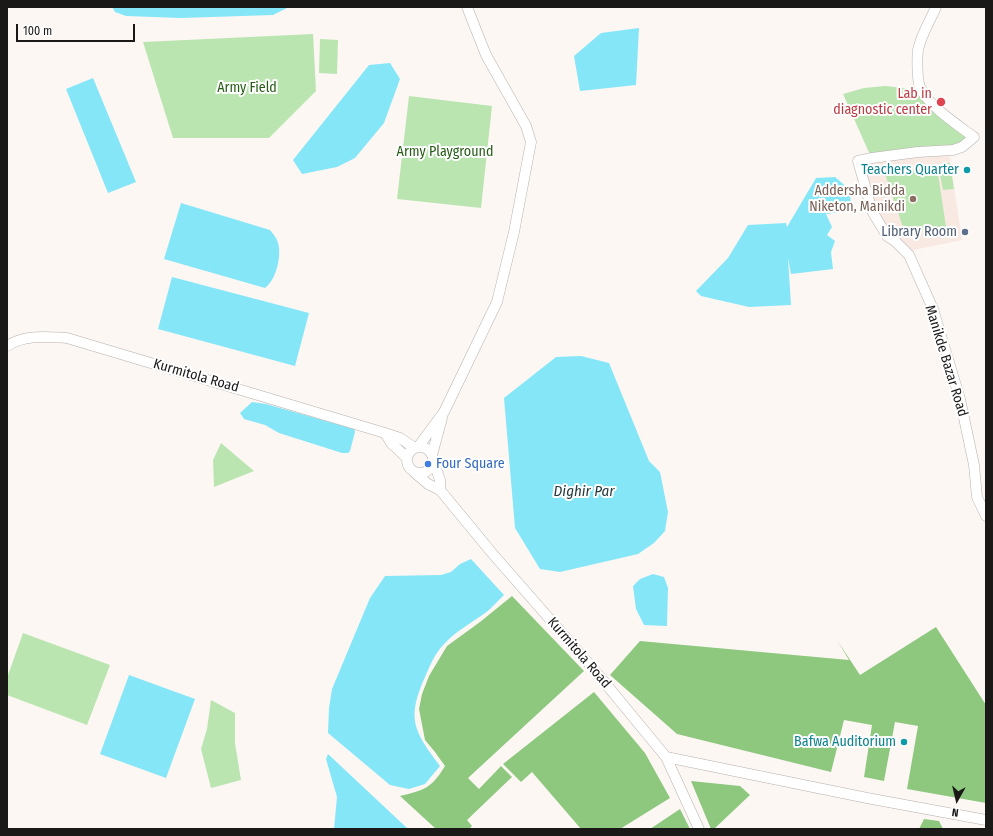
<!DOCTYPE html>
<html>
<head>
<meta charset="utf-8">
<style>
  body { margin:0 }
  #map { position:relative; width:993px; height:836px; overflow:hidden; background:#fdf7f4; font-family:"Fira Sans Condensed",sans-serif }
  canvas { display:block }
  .frame { position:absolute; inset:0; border:8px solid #1b1918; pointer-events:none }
  .north { position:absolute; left:937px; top:780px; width:40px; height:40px; -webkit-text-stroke:3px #fff; paint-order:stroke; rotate:188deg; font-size:11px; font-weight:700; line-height:16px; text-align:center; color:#1b1918 }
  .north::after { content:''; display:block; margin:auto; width:14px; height:18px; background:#1b1918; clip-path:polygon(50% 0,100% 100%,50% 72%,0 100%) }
  .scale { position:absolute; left:16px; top:24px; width:119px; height:18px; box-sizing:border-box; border:2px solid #1b1918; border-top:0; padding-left:5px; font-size:12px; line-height:14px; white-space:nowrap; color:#1b1918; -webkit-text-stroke:3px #fff; paint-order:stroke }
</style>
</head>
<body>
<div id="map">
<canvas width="993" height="836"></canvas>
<div class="frame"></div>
<div class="north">N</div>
<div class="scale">100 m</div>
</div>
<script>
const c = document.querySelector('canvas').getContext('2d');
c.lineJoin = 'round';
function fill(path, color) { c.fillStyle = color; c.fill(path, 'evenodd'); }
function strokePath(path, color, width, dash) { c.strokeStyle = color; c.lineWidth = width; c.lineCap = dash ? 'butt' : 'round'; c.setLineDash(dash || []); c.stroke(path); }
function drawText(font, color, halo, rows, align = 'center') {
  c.font = font + ' "Fira Sans Condensed",sans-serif'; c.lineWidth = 4; c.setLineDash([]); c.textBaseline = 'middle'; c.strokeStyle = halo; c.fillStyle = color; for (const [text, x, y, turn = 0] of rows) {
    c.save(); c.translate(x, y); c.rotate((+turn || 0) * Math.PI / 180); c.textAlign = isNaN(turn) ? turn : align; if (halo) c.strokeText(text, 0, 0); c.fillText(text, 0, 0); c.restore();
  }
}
const built = new Path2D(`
  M949,153l13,87 -53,11 -22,-19 -12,-21 -15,-48z`);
const green = new Path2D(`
  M313,34l3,57 -47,47h-96l-30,-96z
  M320,39l18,1 -1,34 -18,-1z
  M885,86l28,3 52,46 4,9 -98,13 -28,-63 21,-6z
  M409,96l83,10 -11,102 -84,-9z
  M950,163l4,26 -11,1 -5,-26z
  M937,167l9,60 -41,6 -20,-59z
  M221,443l33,28 -40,16 -1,-27z
  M23,633l87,32 -23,60 -80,-30v-17z
  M211,700l24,13v30l6,37 -30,8 -10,-39 6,-20z`);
const forest = new Path2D(`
  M512,596l72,75 -116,107 11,11 22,-23 11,11 -45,43 5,6 -3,3h-33l-36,-33c24,-6 31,-7 45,-30l-10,-14 -10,-12 -6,-31 3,-15 7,-18 18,-30 33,-24z
  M936,627l50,78v98l-79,-14 11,-63 -23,-4 -11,59 -20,-4 8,-52 -28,-5 -13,52 -154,-38 -67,-59 30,-34 209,19 -12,-20 23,35z
  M594,692l51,61 25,45 -50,31h-39l-49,-57 -11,10 -18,-18z
  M691,781l49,5 10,9 -36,34h-3z
  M680,809l10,20h-40z
  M924,819l15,2 4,8h-24z`);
const water = new Path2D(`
  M112,7h177l-16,8 -92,3 -55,-2 -11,-4z
  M639,28l-3,57 -56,6 -6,-35 27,-23z
  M390,63l10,16 -16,44 -29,35 -18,9 -35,7 -9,-14 76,-95z
  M93,78l43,104 -28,11 -42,-104z
  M835,177l14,12 3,21 -26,4 6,13 -5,8 8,6 -4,11 2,17 -42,5 -3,-16 3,47 -42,2 -48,-11 -5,-5 32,-33 20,-33 38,-2 1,4 29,-49z
  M181,203l89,27c3,4 7,8 8,13 4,13 -2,37 -13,45l-101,-29z
  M172,277l137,36 -14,53 -137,-37z
  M581,356l28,7 40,98 11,11 8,40 -3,19 -11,12 -16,11 -78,18 -20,-3 -25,-41 -11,-130 52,-41z
  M252,402l14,2 88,25 1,3 -5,19 -2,2h-6l-63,-20 -14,-8 -21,-6 -4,-6z
  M471,559l33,36c-5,5 -10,10 -15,15 -13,10 -28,18 -40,29 -13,12 -17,22 -24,38 -19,42 -11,54 15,89l-15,18 -16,5 -19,-4 -62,-52 1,-25 3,-19 38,-91 15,-22 56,-1 10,-3 9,-8z
  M653,574l11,3 4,11 -1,38 -23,-1 -8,-16 -3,-23 7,-7z
  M129,675l66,24 -29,79 -66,-24z
  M328,754l80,75h-74l3,-32 -11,-38z`);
const tertiary = new Path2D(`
  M936,7c-6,14 -15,28 -18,43 -1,7 -1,30 2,37 7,18 39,39 54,50l-12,10 -9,3 -35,2 -46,6 -14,3 14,50 15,25 8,5 14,14 24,54 27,90 14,66 3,32 9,19
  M7,346c18,-12 39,-9 60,-8l318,95 15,5 15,10
  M385,433l6,10 16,15
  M418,447l26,-35 53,-110 17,-70 17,-90 -5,-16 -40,-71 -19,-48
  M407 460a13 13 0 1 1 26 0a13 13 0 1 1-26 0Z
  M432,455l10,-37
  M433,460l7,20v10
  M415,473l13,11 12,6 52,63 104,119 70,85 33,72
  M666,757l201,41 119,22`);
const markers = [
  [941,102,5,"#e0444e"],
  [967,170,4,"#0f9aa8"],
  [913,199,4,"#8d6e63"],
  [965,232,4,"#5c6f8a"],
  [428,464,4,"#3f7fe0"],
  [904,742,4,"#0f9aa8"]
];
const parkNames = [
  ["Army Field",247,88],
  ["Army Playground",445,152]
];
const healthNames = [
  ["Lab in",932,94],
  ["diagnostic center",932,110]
];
const cultureNames = [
  ["Teachers Quarter",959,170],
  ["Bafwa Auditorium",896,742]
];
const educationNames = [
  ["Addersha Bidda",905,191],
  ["Niketon, Manikdi",905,207]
];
const serviceNames = [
  ["Library Room",957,232]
];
const streetNames = [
  ["Manikde Bazar Road",946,361,73],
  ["Kurmitola Road",196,376,16],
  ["Kurmitola Road",579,653,49]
];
const shopNames = [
  ["Four Square",436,464]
];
const waterNames = [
  ["Dighir Par",584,492]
];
fill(built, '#f8e9e3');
fill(green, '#bae5b0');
fill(forest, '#8dc87e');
fill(water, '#84e6f7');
strokePath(tertiary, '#b6b0ad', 11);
strokePath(tertiary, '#fff', 10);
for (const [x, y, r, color] of markers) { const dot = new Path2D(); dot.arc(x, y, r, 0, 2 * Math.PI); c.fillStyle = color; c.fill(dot); strokePath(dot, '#fff', 1.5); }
drawText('14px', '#255d15', '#fff', parkNames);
drawText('14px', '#be3a42', '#fff', healthNames, 'right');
drawText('14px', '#0d838f', '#fff', cultureNames, 'right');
drawText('14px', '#785e54', '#fff', educationNames, 'right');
drawText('14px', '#4e5e75', '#fff', serviceNames, 'right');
drawText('14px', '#1b1918', '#fff', streetNames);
drawText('14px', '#366cbe', '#fff', shopNames, 'left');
drawText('italic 15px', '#233a3e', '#fff', waterNames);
</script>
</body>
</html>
